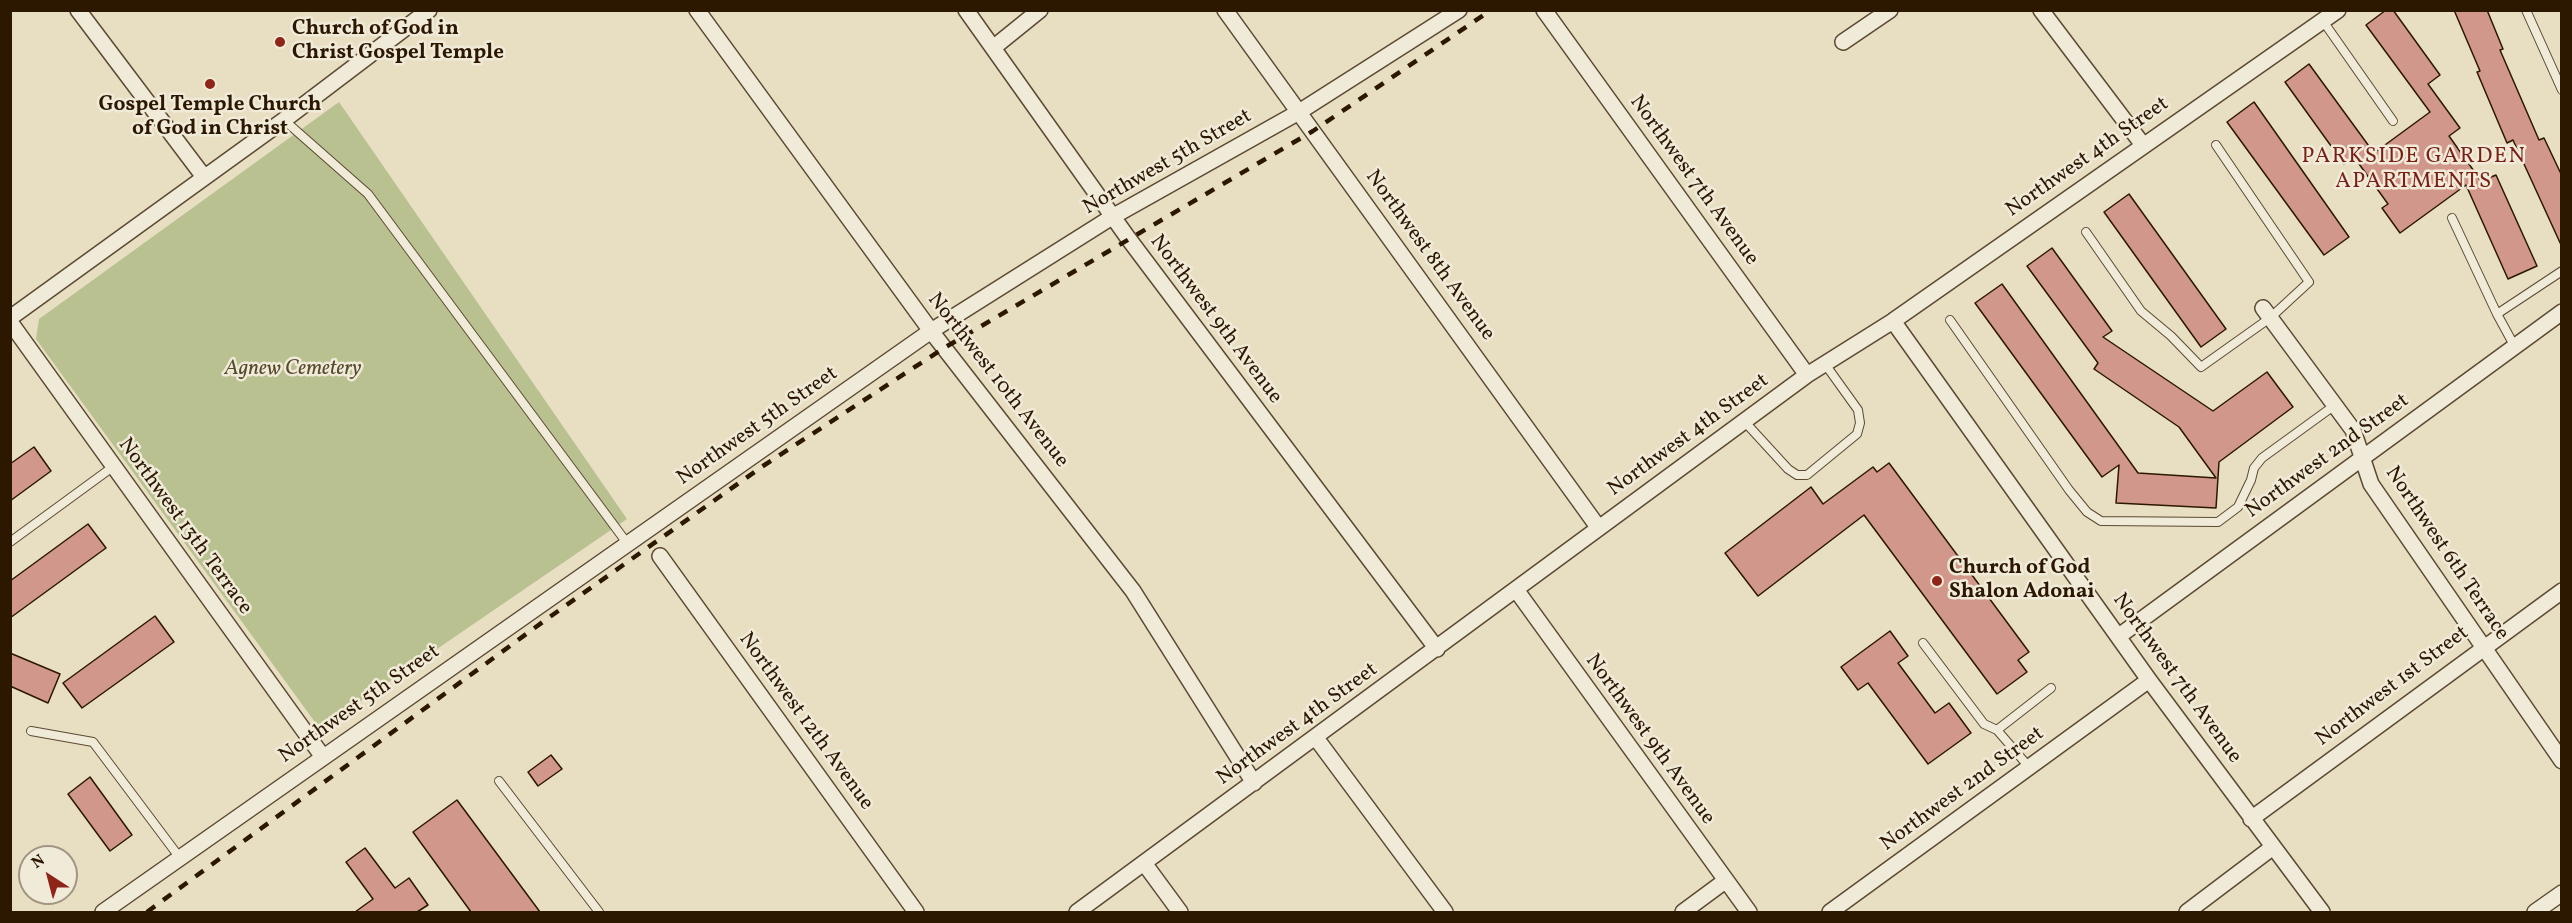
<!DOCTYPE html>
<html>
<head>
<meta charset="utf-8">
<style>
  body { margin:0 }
  #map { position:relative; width:2572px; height:923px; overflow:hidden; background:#e8dfc3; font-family:Vollkorn,serif }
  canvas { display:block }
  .frame { position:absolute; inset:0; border:12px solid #2c1700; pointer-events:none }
  .north { position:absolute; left:18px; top:845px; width:60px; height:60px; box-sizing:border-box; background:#f0ead8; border:2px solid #a29682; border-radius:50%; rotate:324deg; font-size:16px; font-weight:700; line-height:24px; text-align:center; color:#2c1700 }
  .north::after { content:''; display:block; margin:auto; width:21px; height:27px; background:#8f2418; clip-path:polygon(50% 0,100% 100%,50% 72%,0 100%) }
</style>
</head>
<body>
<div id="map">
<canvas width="2572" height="923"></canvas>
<div class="frame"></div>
<div class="north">N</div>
</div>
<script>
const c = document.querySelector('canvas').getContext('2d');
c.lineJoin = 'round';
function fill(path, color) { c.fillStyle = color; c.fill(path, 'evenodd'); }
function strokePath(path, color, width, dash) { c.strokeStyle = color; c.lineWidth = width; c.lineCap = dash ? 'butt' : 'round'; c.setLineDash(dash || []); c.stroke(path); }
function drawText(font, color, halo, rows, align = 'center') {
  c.font = font + ' Vollkorn,serif'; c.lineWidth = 5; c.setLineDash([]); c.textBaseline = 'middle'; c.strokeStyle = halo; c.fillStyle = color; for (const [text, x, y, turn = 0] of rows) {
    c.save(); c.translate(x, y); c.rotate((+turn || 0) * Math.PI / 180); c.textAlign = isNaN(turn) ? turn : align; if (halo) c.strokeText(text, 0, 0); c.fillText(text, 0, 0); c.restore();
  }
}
const green = new Path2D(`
  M339,102l288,417 -307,210 -284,-390 3,-20z`);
const building = new Path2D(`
  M2386,10h7l47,65 -12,9 32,44 -11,8 32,45 15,-6 41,91 -29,13 -42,-94 -66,48 -18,-25 6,-4 -34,-47 -10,7 -59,-82 24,-18 65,89 56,-41 -64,-87z
  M2454,10h33l16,39 -3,1 39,90 5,-2 18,38v71l-49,-107 -6,3 -30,-71 3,-1z
  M2254,102l95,135 -25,18 -97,-133z
  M2129,194l97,135 -25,18 -97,-135z
  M2052,248l60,83 -9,6 110,74 54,-39 26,35 -74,55 -3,46 -100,-5 3,-38 -17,12 -127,-174 27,-19 136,189 78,5 -37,-51 -85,-58 4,-6 -71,-97z
  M34,447l17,24 -41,30v-37z
  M1889,463l140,189 -11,8 9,12 -30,22 -133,-179 -106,81 -33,-43 86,-66 12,17 50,-37 4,5z
  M88,524l18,24 -96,70v-37z
  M155,616l19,26 -92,66 -19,-25z
  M1890,631l18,25 -10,7 37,50 14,-10 22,30 -43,31 -60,-81 -10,7 -17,-23z
  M10,653l50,21 -12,29 -38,-17z
  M551,755l11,14 -24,17 -10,-14z
  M90,777l42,58 -22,16 -42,-57z
  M457,800l83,112h-69l-58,-80z
  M365,848l30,40 14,-10 19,27 -11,7h-62l18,-13 -27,-37z`);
const lane = new Path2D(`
  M2526,10l36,80
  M2323,21l70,100
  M284,120l84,74 259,349
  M2452,218l45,96
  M2086,232l55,79 30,25 30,31 69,-49 39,-36 -93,-137
  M1950,320l119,170 18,22 14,9 117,1 20,-15 13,-27 3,-12 8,-10 73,-53
  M2515,347l-18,-33 65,-43
  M1744,421l44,48 9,6h10l50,-41 3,-11 -2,-13 -33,-46
  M10,542l104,-76
  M1923,643l61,81 13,6 32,37
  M1997,730l54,-42
  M31,731l62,11 87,116
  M499,781l100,131`);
const street = new Path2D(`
  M78,10l126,167
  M697,10l234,321 202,260 121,192
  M966,10l162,228 309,411
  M1225,10l373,517
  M1544,10l263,365
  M2041,10l102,135
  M1843,42l47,-32
  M993,48l47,-38
  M2263,308l90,122 18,54 191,277
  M10,318l274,-198 145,-110
  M1893,321l256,359 173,232
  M10,322l313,435
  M660,556l256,356
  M1517,591l232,321
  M2119,636l443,-324
  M1316,738l129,174
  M2251,819l311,-228
  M1144,863l36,49
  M103,912l828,-581 181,-114 187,-105 160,-102
  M1077,912l730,-537 86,-54 445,-311
  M1683,912l42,-31
  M1830,912l319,-232
  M2187,912l86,-65
  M2535,912l27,-19`);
const rail = new Path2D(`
  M147,912l397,-291 219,-155 181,-118 369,-217 178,-121`);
const markers = [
  [280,42,6,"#8f2418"],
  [210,84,6,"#8f2418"],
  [1937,581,6,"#8f2418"]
];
const poiNames = [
  ["Church of God in",292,30],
  ["Christ Gospel Temple",292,54],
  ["Gospel Temple Church",210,106,"center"],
  ["of God in Christ",210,130,"center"],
  ["Church of God",1949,569],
  ["Shalon Adonai",1949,593]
];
const streetNames = [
  ["Northwest 4th Street",2088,158,-35],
  ["Northwest 5th Street",1168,163,-30],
  ["Northwest 7th Avenue",1693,181,54],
  ["Northwest 8th Avenue",1429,256,54],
  ["Northwest 9th Avenue",1215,320,53],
  ["Northwest 10th Avenue",997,381,52],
  ["Northwest 5th Street",758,427,-35],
  ["Northwest 4th Street",1689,436,-36],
  ["Northwest 2nd Street",2328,457,-36],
  ["Northwest 13th Terrace",184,527,54],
  ["Northwest 6th Terrace",2446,554,56],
  ["Northwest 7th Avenue",2176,679,54],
  ["Northwest 1st Street",2393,687,-37],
  ["Northwest 5th Street",360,705,-35],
  ["Northwest 12th Avenue",805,722,54],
  ["Northwest 4th Street",1298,725,-36],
  ["Northwest 9th Avenue",1649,740,54],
  ["Northwest 2nd Street",1963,790,-36]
];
const parkNames = [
  ["Agnew Cemetery",293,370]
];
const neighbourhoodNames = [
  ["PARKSIDE GARDEN",2414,158],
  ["APARTMENTS",2414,183]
];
fill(green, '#b9c191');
fill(building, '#d1978b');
strokePath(building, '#2c1700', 1.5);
strokePath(lane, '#5b4931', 10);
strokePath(street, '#5b4931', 18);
strokePath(lane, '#f0ead8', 8);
strokePath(street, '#f0ead8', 15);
strokePath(rail, '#2c1700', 4.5, [10, 10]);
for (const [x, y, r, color] of markers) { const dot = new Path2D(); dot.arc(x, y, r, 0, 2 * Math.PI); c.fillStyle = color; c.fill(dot); strokePath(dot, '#f0ead8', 2); }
drawText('bold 21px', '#2c1700', '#f0ead8', poiNames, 'left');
drawText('21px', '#2c1700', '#f0ead8', streetNames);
drawText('italic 21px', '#564a2c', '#f0ead8', parkNames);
c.letterSpacing = '1.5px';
drawText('22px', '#7a1f14', '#f0ead8', neighbourhoodNames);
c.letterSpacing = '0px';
</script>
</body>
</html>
